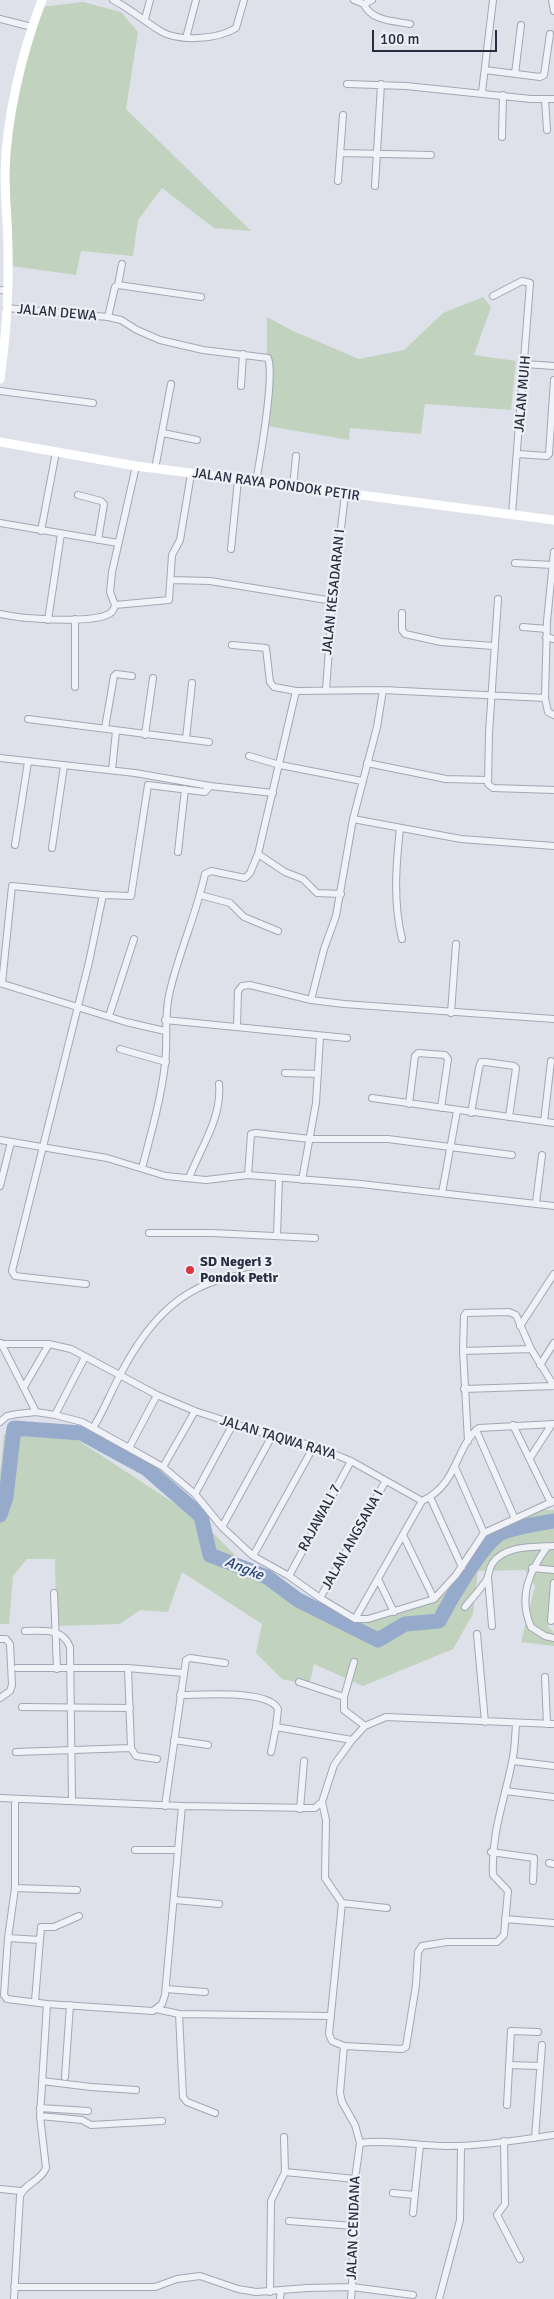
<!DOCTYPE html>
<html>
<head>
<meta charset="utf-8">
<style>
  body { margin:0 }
  #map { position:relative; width:554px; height:2299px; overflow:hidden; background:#dee1e9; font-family:Signika,sans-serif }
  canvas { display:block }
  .scale { position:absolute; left:372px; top:30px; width:125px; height:22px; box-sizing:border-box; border:2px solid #262d41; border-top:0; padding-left:6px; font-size:15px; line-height:18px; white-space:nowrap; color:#262d41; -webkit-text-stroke:4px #edf0f6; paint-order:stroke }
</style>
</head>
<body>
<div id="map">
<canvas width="554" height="2299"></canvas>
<div class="scale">100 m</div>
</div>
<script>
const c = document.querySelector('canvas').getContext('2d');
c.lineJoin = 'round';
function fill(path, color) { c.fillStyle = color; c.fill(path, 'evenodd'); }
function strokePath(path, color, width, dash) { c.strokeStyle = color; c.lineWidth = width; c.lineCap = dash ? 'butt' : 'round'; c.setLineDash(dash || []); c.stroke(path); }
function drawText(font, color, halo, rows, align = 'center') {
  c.font = font + ' Signika,sans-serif'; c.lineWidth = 4.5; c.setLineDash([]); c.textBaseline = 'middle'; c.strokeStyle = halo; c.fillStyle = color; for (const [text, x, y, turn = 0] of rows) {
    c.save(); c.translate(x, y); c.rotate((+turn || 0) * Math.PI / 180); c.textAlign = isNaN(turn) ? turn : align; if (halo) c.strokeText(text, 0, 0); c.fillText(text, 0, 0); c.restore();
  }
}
const green = new Path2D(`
  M83,2l38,10 17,20 -12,77 125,122 -37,-3 -52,-40 -24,32 -5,36 -52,-5 -5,24 -72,-10 3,-140 34,-118z
  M483,297l8,10 -17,48 42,6 -5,49 -86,-6 -4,30 -71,-6 -1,12 -87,-15 5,-56v-52l24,13 68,29 45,-9 39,-37z
  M4,1434l69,3 127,83 41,41 99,62 26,-4 63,-17 21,-24 18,-29 24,-18 49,-21h13v83l-6,33 6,7v13l-33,-4 14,-56 -10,-16 -47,1 -5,43 -20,35 -90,37 -49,-22 -5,21 -27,-6 -26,-26 6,-29 -80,-52 -14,40 -28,-2 -20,14 -64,2 -1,-67h-28l-14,17 -4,48h-9v-151z`);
const river = new Path2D(`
  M0,1515l6,-18 8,-69 67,5 66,36 54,47 9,39 57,22 31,23 80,40 27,-16 34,-3c13,-24 38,-69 59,-86 8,-6 44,-12 56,-14`);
const street = new Path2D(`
  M113,0c18,9 32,22 49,32 18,10 57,7 74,-4l8,-28
  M354,0l10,4 8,-4
  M552,0l2,11
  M364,4c7,17 30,17 46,20
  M0,19l32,8
  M145,19l5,-19
  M186,38l10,-38
  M485,70l55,7 4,-2 6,-41
  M515,74l6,-49
  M347,84l59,2 125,13h23
  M482,92l11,-92
  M545,100l2,30
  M502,137l1,-42
  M340,153l91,2
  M338,181l5,-66
  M375,186l6,-102
  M118,285l4,-21
  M0,290l7,1
  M493,296l29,-15 8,2 -18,231
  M6,308l102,9 13,3 16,10 23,10 43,10 65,8c7,19 -8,101 -12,124
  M108,317l7,-30 3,-2 83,12
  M525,364l29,2
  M241,386l2,-32
  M0,391l93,12
  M163,433l34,7
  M518,454l29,2 2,-2 5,-74
  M136,466l-24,106 -2,20 5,13 54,-5 3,-45 8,-15 11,-66
  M155,469l16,-85
  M293,487l3,-31
  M78,495l23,6 3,3 -6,36
  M0,523l118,20
  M41,531l15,-79
  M231,549l7,-69
  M554,552l-7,69 -2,77 3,14 6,3
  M515,563l37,2
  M172,580l38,1 123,20
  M498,599l-9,134 -1,51 5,4 61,2
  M402,613v17l3,4 36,8 52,4
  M0,614c22,5 90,10 109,0 4,-2 5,-5 6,-9
  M48,620l13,-86
  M523,627l24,2
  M546,637l8,2
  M232,645l34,3 4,34 4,5 22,4 87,-1 162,8
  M75,687v-68
  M326,690l6,-83 13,-113
  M28,719l181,23
  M105,728l9,-52 2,-2 16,2
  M145,735l8,-57
  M186,739l6,-56
  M249,756l31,9 82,16
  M0,758l135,15 75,13 63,7
  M367,763l79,16 41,1
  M112,770l4,-39
  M353,819l108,20 93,7
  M400,828c-4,38 -7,73 2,111
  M15,845l13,-83
  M52,848l12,-82
  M178,852l7,-63
  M258,854l27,18 18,7 14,14 24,1
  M200,895l30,8 14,14 34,14
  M0,983l126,39 39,9
  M2,983l10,-97 91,9
  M311,1000l13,-51 12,-33 17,-97 24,-92 6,-37
  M451,1013l5,-69
  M109,1016l25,-77
  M165,1020l182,18
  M237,1027l1,-36 4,-5 8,-1 61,15 33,4 210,15
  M120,1049l46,13
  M285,1073l33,1
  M372,1098l182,25
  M409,1104l6,-48 3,-3 27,2 3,4 -7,49
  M471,1113l8,-45 2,-6h4l29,4 2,2 -7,49
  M544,1122l7,-61
  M0,1140l107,18 59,18 40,4 42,-5 113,9 193,22
  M142,1168c9,-34 19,-69 23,-104 3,-24 -1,-45 4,-69 9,-41 27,-79 36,-121l6,-3 34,7 5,-5 8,-19 38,-163
  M248,1175l3,-41 5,-1 54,6h78l124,16
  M189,1178c12,-31 33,-60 30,-94
  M302,1180l14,-77 4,-66
  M0,1186l11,-44
  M442,1193l15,-82
  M536,1203l6,-48
  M149,1233h63l103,5
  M277,1235l2,-57
  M86,1284l-71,-8 -3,-5 77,-309 14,-67 28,1 17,-111 57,7 5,-6
  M520,1326l34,-52
  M1,1343l35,69
  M0,1344h49l22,5 86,46 38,16 77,25 42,10 37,15 71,40c37,-17 33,-55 57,-73l75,-4
  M463,1351l68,-2
  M540,1365l14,-22
  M24,1387l25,-43
  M464,1389l90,-3
  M55,1415l30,-58
  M0,1422l7,-6 10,-2 19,-2 19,3 27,7 47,26 34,19 32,27 27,33 31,29 36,20 31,22 35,21h13l66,-20 22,-24 28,-42 70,-32
  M513,1425l38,78
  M93,1428c10,-16 17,-34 26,-51 29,-57 66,-98 132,-103
  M476,1430l39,89
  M468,1441l-5,-90 1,-35 2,-3 43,-1 7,3 15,34 23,37
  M129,1448l28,-53
  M530,1458l22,-34
  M163,1467l32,-56
  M455,1467l29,66
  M195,1494l38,-70
  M430,1497l32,70
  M222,1527l50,-91
  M403,1535l31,64
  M547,1547c-18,25 -29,50 -16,80l14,9 9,2
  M253,1556l61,-110
  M532,1568l22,2
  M289,1576l62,-115
  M488,1578l4,48
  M378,1579l16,33
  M54,1593l3,76
  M320,1598l65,-116
  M465,1607c7,-9 16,-18 22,-28 2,-4 2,-10 5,-15 12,-19 42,-17 62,-18
  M355,1619l67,-118
  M551,1621l3,-38
  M25,1631c18,0 37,-4 45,16l2,153
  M477,1634l8,88
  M0,1639h6l4,5 2,41 -2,6 -10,7
  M354,1662l-10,35v13l21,16
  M17,1668h111l55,5
  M128,1668l3,80
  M545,1677l2,47
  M299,1682l45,15
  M180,1695c20,0 89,-6 98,14l-2,18 76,13
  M22,1707l108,1
  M174,1740l34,5
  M16,1752l115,-4 5,8 21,3
  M271,1752l5,-25
  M513,1761l41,5
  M505,1791l49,6
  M0,1798l182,8
  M15,1800v88l-7,50 -4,57 3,4 40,5
  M322,1802l4,18 -1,58 17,25 45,5
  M165,1806l21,-146 4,-2 35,5
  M300,1809l4,-48
  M135,1850h43
  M491,1852l43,6 -1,23
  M549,1863l5,1
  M15,1888l62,2
  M175,1900l44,4
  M342,1903l-13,131 3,7 12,5 -4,47 2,9 13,23 5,18
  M505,1919l49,4
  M8,1938l32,2 1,-13h13l25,-11
  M166,1989l39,3
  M35,2001l5,-61
  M156,2009l23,5 152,2
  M179,2014l4,83 4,5 28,11
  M344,2046l58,3 4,-2 10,-62 2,-33 4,-6 25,-4h50l7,-7 4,-44 -15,-16c-2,-41 11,-73 19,-113 3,-12 3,-25 4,-38
  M509,2065l31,1
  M65,2077l5,-72
  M42,2081l49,6 45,3
  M507,2105l4,-74 27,1
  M40,2108l48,3
  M40,2116l42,4 9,5 71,-4
  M535,2138l7,-93
  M504,2141l1,63 -8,11 23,44
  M285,2172l70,7
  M0,2189l21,2
  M393,2193l22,2
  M413,2213l7,-68
  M289,2221l65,5
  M14,2287h141l22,-8 23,-3 38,13 18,3 51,-4 45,-1 3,-108 5,-36c29,-4 58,3 87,3 36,0 72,-6 107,-11
  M270,2292l1,-91 14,-29 -1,-35
  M14,2299l6,-103c4,-12 21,-15 26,-28l-6,-52 7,-112 106,7 9,-7 3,-9 17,-189 133,2 7,-6 12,-37 18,-25 13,-14 21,-9 168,7
  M280,2299l1,-9
  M351,2299l1,-12 61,8
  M439,2299l21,-79 1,-74`);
const secondary = new Path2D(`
  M0,379c6,-42 9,-86 8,-129 0,-25 -3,-50 -3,-76 1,-56 17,-122 37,-174
  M0,442l136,24 418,54`);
const markers = [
  [190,1270,5,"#d8393f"]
];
const streetNames = [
  ["JALAN DEWA",57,313,5],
  ["JALAN MUIH",523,394,-85],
  ["JALAN RAYA PONDOK PETIR",276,485,8],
  ["JALAN KESADARAN I",334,592,-84],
  ["JALAN TAQWA RAYA",278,1438,17],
  ["RAJAWALI 7",320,1518,-62],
  ["JALAN ANGSANA I",353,1540,-61],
  ["JALAN CENDANA",354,2228,-88]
];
const poiNames = [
  ["SD Negeri 3",200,1262],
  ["Pondok Petir",200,1278]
];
const waterNames = [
  ["Angke",244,1569,22]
];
fill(green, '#c1d3be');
strokePath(river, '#96aacc', 15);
strokePath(street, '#a3a7b3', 8);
strokePath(street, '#f1f2f7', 6);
strokePath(secondary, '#fff', 9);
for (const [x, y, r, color] of markers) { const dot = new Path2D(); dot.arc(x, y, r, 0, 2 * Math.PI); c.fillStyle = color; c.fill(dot); strokePath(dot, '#edf0f6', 2); }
drawText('14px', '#262d41', '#edf0f6', streetNames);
drawText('bold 14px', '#262d41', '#edf0f6', poiNames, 'left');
drawText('italic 15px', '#2d4678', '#edf0f6', waterNames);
</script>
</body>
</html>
